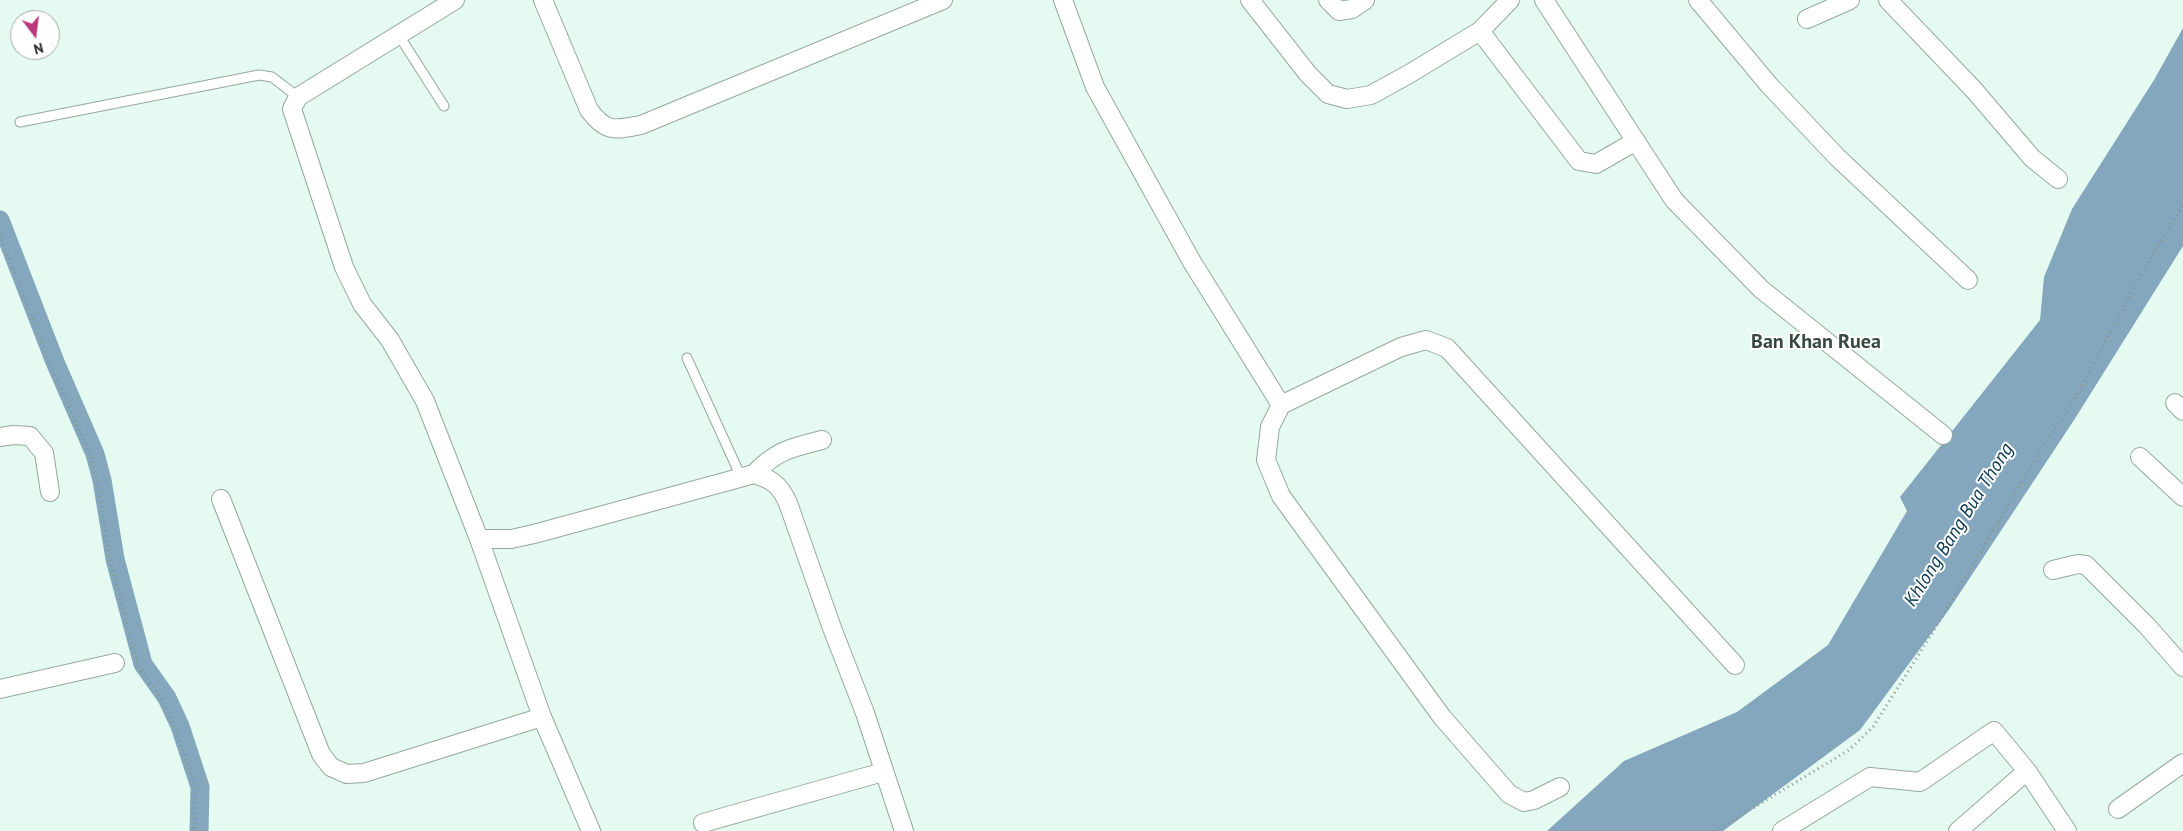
<!DOCTYPE html>
<html>
<head>
<meta charset="utf-8">
<style>
  body { margin:0 }
  #map { position:relative; width:2183px; height:831px; overflow:hidden; background:#e5faf0; font-family:"PT Sans",sans-serif }
  canvas { display:block }
  .north { position:absolute; left:10px; top:10px; width:50px; height:50px; box-sizing:border-box; background:#fff; border:1px solid #a5a9a7; border-radius:50%; rotate:165deg; font-size:14px; font-weight:700; line-height:20px; text-align:center; color:#1f2723 }
  .north::after { content:''; display:block; margin:auto; width:18px; height:22px; background:#bb377d; clip-path:polygon(50% 0,100% 100%,50% 72%,0 100%) }
</style>
</head>
<body>
<div id="map">
<canvas width="2183" height="831"></canvas>
<div class="north">N</div>
</div>
<script>
const c = document.querySelector('canvas').getContext('2d');
c.lineJoin = 'round';
function fill(path, color) { c.fillStyle = color; c.fill(path, 'evenodd'); }
function strokePath(path, color, width, dash) { c.strokeStyle = color; c.lineWidth = width; c.lineCap = dash ? 'butt' : 'round'; c.setLineDash(dash || []); c.stroke(path); }
function drawText(font, color, halo, rows, align = 'center') {
  c.font = font + ' "PT Sans",sans-serif'; c.lineWidth = 4; c.setLineDash([]); c.textBaseline = 'middle'; c.strokeStyle = halo; c.fillStyle = color; for (const [text, x, y, turn = 0] of rows) {
    c.save(); c.translate(x, y); c.rotate((+turn || 0) * Math.PI / 180); c.textAlign = isNaN(turn) ? turn : align; if (halo) c.strokeText(text, 0, 0); c.fillText(text, 0, 0); c.restore();
  }
}
const water = new Path2D(`
  M2183,28v218l-107,171 -128,194 -88,119 -137,101h-176l77,-70 113,-49 91,-67 79,-134 -7,-14 140,-177 4,-43 28,-68 82,-129z`);
const canal = new Path2D(`
  M0,220l55,142 40,92 7,26 13,79 28,105 24,34 13,28 20,61 -1,44`);
const path = new Path2D(`
  M0,235l50,129 41,92 6,25 13,79 28,106 25,35 12,27 20,59 -1,44
  M1715,831l134,-81 24,-23 60,-95 108,-183 32,-47 70,-131 40,-66`);
const service = new Path2D(`
  M398,34l46,72
  M20,122l239,-47 13,2 26,20
  M687,358l54,119`);
const minor = new Path2D(`
  M455,0l-157,97 -6,12 52,158 18,37 28,36 35,61 54,138 63,178 49,114
  M543,0l46,110c17,23 26,20 52,15l302,-125
  M1063,0l32,87 97,175 89,143
  M1250,0l58,74 20,20 19,5 24,-4 38,-21 71,-43 30,-31
  M1328,0l11,11 13,-2 13,-9
  M1544,0l130,200 87,89 182,146
  M1698,0l71,85 68,72 131,123
  M1888,0l86,90 58,68 26,21
  M1807,19l43,-19
  M1480,31l99,130 17,3 40,-23
  M2175,403l8,8
  M0,437l13,-2 17,1 14,17 6,39
  M2140,457l43,40
  M754,474c23,-24 37,-26 68,-34
  M221,499l100,255 10,13 16,7 17,-1 178,-56
  M479,539h32l23,-5 220,-60c18,5 26,11 34,29l44,125 33,85 39,118
  M2053,570l25,-6 8,1 62,62 35,40
  M0,689l115,-26
  M1560,787l-26,13 -10,2 -15,-8 -67,-77 -161,-221 -15,-36 4,-33 11,-22 120,-58 25,-7 21,8 288,317
  M2118,809l65,-46
  M703,823l180,-51
  M1782,831l88,-54 50,5 74,-51 33,40 40,60
  M1958,831l69,-60`);
const waterNames = [
  ["Khlong Bang Bua Thong",1959,525,-58]
];
const quarterNames = [
  ["Ban Khan Ruea",1816,342]
];
fill(water, '#84a7bd');
strokePath(canal, '#84a7bd', 19);
strokePath(service, '#95a89f', 11);
strokePath(minor, '#95a89f', 20);
strokePath(path, '#86948d', 3, [1, 4]);
strokePath(service, '#fff', 9);
strokePath(minor, '#fff', 18);
drawText('italic 19px', '#06374e', '#fff', waterNames);
drawText('bold 20px', '#374840', '#fff', quarterNames);
</script>
</body>
</html>
